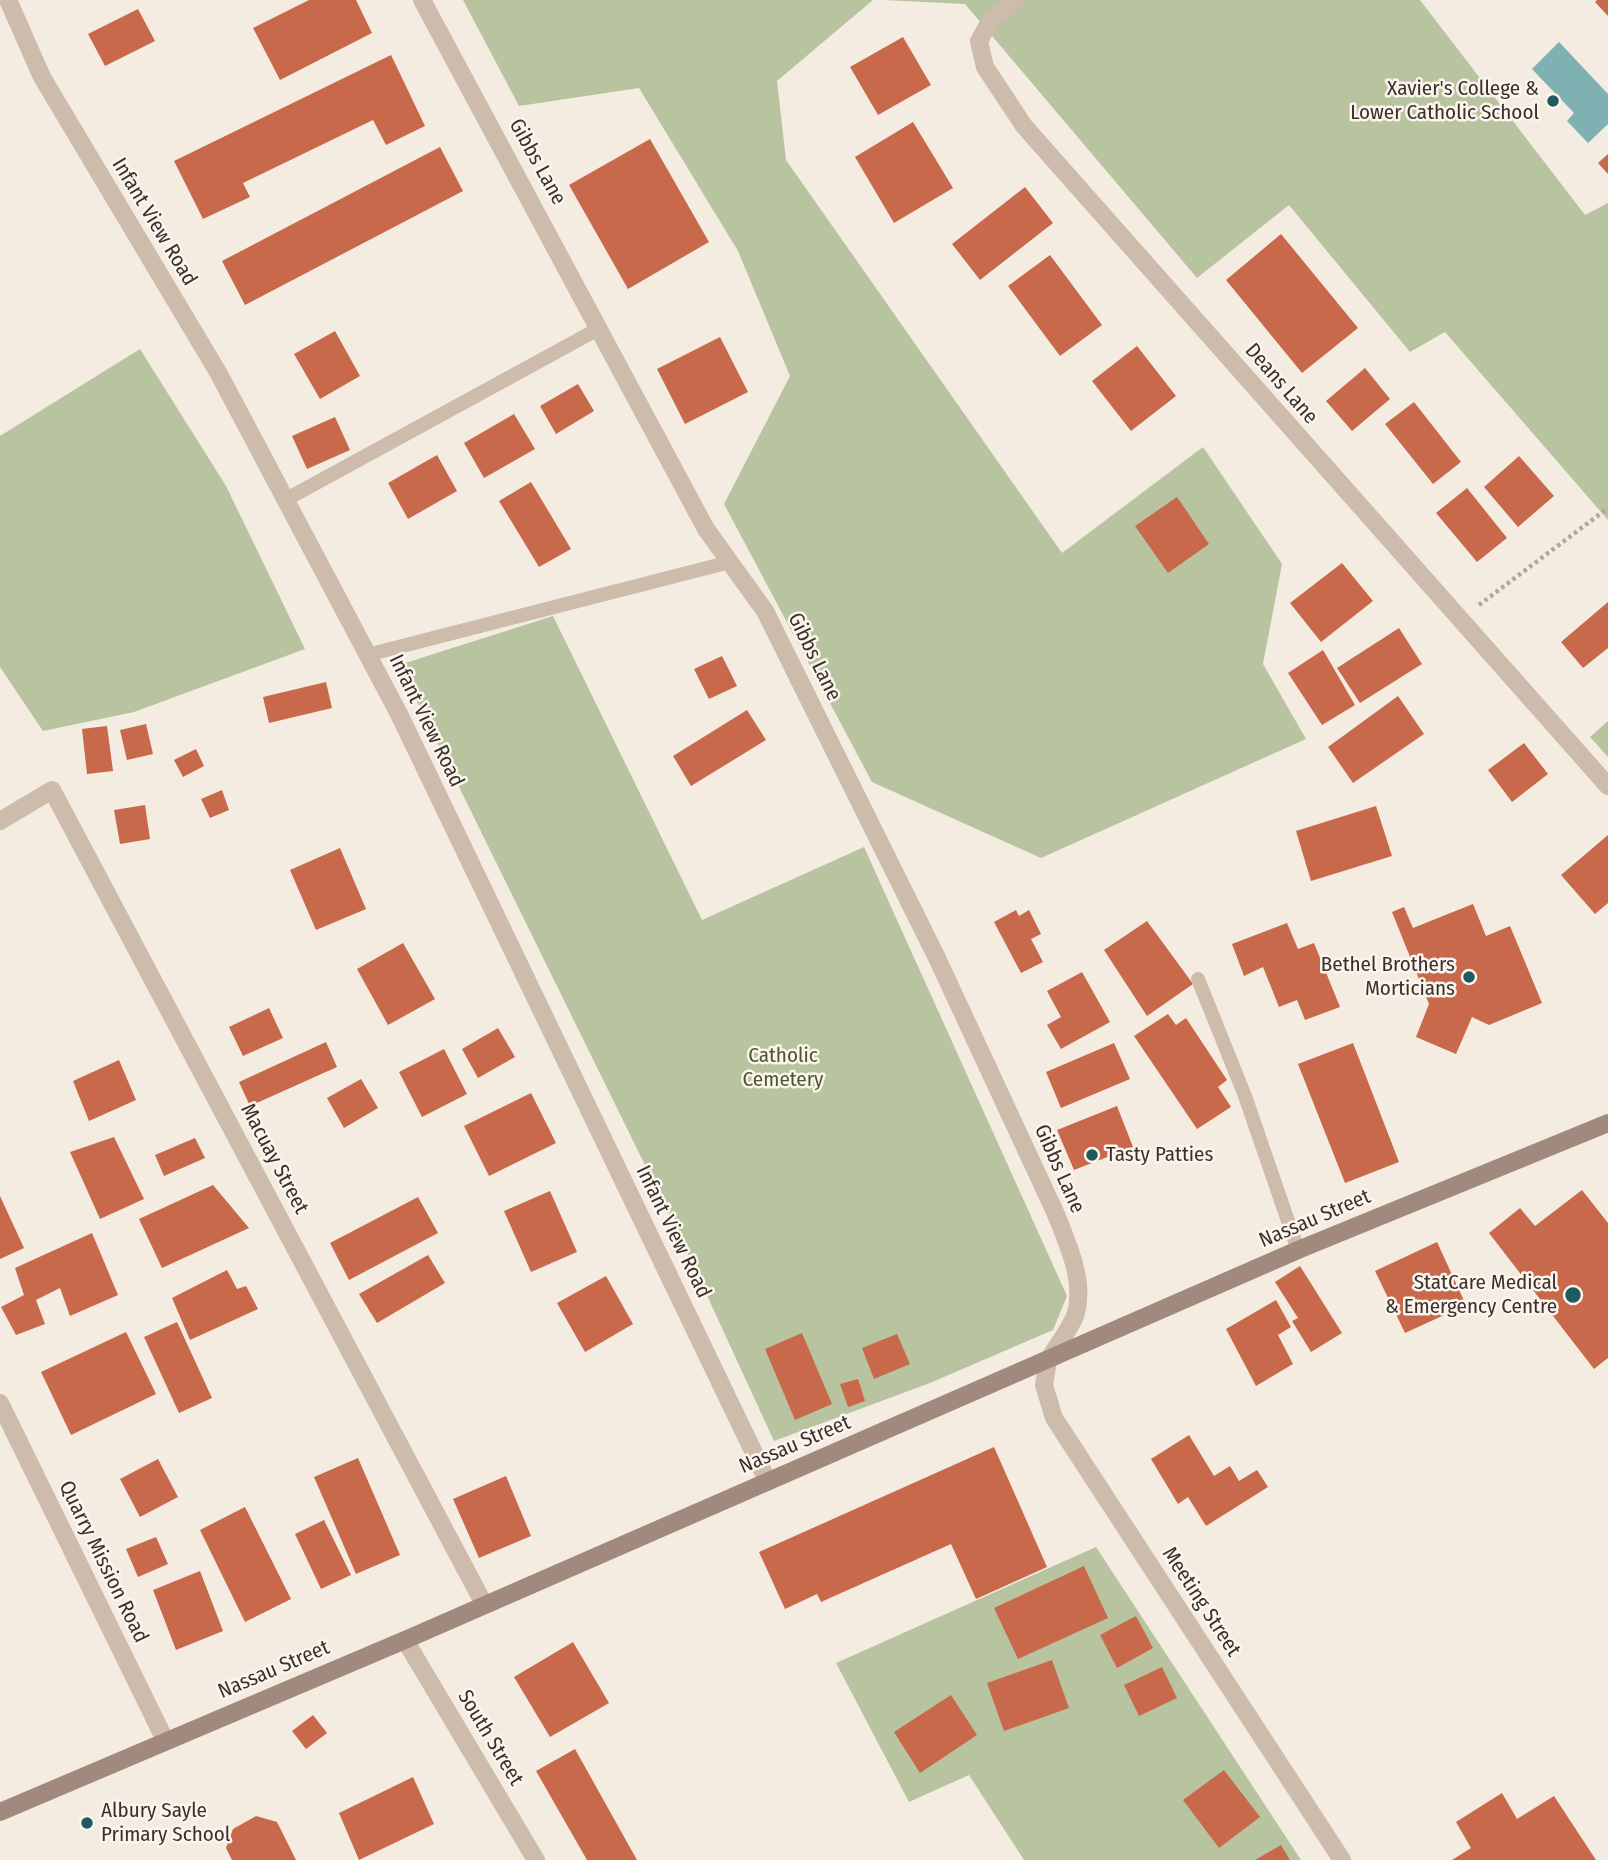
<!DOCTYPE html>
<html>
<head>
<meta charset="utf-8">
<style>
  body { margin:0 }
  canvas { display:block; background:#f4ebe1 }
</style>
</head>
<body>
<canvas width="1608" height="1860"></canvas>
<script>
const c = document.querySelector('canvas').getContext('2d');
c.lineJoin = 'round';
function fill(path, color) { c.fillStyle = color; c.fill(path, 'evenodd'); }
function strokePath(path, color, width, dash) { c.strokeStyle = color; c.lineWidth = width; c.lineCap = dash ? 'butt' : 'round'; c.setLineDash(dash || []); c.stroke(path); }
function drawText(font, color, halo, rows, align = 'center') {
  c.font = font + ' "Fira Sans Condensed",sans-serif'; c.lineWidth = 5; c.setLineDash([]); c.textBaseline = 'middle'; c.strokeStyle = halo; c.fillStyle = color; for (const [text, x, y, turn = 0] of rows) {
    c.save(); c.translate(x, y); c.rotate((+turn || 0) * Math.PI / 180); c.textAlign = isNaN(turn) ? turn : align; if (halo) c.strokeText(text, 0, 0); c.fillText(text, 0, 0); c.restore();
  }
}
const green = new Path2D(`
  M463,0h410l-96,81 9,79 276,393 141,-106 79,117 -19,100 43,75 -265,119 -169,-76 -148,-278 66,-128 -52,-125 -99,-163 -120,18z
  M884,0h536l165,215 23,-12v317l-163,-188 -35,20 -121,-147 -92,73 -232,-274z
  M140,349l86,137 79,163 -171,63 -91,19 -43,-64v-231z
  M553,616l149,304 162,-73 203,449 -14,34 -123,53 -156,58 -99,-215 -276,-561z
  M1608,721v36l-18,-20z
  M1096,1547l205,313h-277l-55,-85 -60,27 -73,-139z`);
const water = new Path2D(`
  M1559,42l49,52v30l-20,19 -21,-22 7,-8 -42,-44z`);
const building = new Path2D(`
  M309,0h47l16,33 -92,47 -27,-52z
  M1597,0h11v16l-13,-14z
  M138,9l17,32 -50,25 -17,-32z
  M903,37l28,48 -53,30 -28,-48z
  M391,55l34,71 -39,19 -13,-25 -130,63 7,14 -47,22 -29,-58z
  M913,122l40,66 -59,35 -39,-66z
  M650,139l59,103 -81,47 -59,-104z
  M440,147l23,44 -218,114 -23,-44z
  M1608,154v20l-10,-11z
  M1025,187l28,36 -73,57 -28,-36z
  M1281,234l77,94 -56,45 -76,-93z
  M1050,255l52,70 -42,31 -52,-70z
  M335,331l25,45 -40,23 -26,-45z
  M720,337l28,55 -63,32 -28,-55z
  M1137,346l39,50 -45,35 -39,-50z
  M1365,368l25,31 -38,32 -26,-30z
  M578,384l16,27 -38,23 -16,-28z
  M1414,402l47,60 -28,22 -48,-60z
  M514,414l21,35 -51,29 -20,-35z
  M335,417l15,33 -43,19 -15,-33z
  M437,455l20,36 -49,28 -20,-36z
  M1519,456l35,40 -36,31 -34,-40z
  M531,482l40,67 -32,18 -40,-66z
  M1467,488l40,50 -30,24 -41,-49z
  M1177,497l32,47 -41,29 -33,-47z
  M1342,563l31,38 -52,41 -31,-39z
  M1608,602v46l-25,20 -22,-26z
  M1399,628l23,36 -62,39 -23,-35z
  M1323,650l32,55 -33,20 -34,-52z
  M722,656l15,30 -28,13 -15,-30z
  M326,682l6,26 -63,15 -6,-26z
  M1398,696l26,38 -71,49 -25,-36z
  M747,710l19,30 -75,46 -18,-30z
  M146,724l7,30 -26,6 -7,-30z
  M107,726l6,45 -26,3 -5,-45z
  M1524,743l24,31 -36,28 -24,-32z
  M196,749l8,17 -21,11 -9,-17z
  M222,790l7,20 -19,8 -9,-19z
  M145,805l5,34 -30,5 -6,-34z
  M1376,806l16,50 -81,25 -15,-50z
  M1608,835v68l-13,11 -34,-39z
  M340,848l26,61 -50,21 -26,-60z
  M1473,904l13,32 24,-10 32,77 -53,22 -17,-8 -16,37 -40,-17 13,-33 -37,-92 12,-5 9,21z
  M1016,910l3,6 10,-6 12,24 -10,5 12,23 -22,11 -27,-51z
  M1147,921l46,63 -46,32 -43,-66z
  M1287,923l11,26 16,-6 26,64 -35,13 -8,-20 -18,7 -16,-40 -19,9 -12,-32z
  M403,943l32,56 -47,26 -31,-56z
  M1082,972l28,50 -49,27 -14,-24 14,-8 -14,-26z
  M269,1008l14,30 -40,18 -14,-29z
  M1168,1014l8,11 10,-7 41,62 -9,7 13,20 -34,22 -63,-93z
  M498,1028l17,29 -37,21 -16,-29z
  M326,1042l11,25 -87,39 -11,-24z
  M1114,1043l16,36 -69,29 -15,-36z
  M1353,1043l46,119 -54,21 -47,-119z
  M444,1049l23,45 -45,23 -23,-45z
  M119,1060l17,40 -47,21 -16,-40z
  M361,1079l17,29 -34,20 -17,-30z
  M531,1093l25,50 -67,33 -25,-50z
  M1117,1106l16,41 -59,23 -17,-40z
  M114,1137l30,62 -44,20 -30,-67z
  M195,1138l10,20 -41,18 -9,-21z
  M213,1185l36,43 -87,40 -23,-49z
  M1582,1190l26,33v135l-14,11 -105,-136 31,-25 15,18z
  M550,1191l27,61 -46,20 -27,-61z
  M0,1196l24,52 -24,11z
  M418,1197l20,36 -89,47 -19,-37z
  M92,1233l26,62 -48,21 -10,-28 -24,12 9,24 -29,11 -15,-28 23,-12 -9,-27z
  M1437,1242l29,63 -61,28 -30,-62z
  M428,1255l17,28 -68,40 -18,-29z
  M1300,1266l42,67 -31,19 -19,-31 6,-3 -23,-36z
  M227,1270l10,19 9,-3 12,23 -68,31 -18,-42z
  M606,1276l27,48 -48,28 -28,-49z
  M1276,1300l15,27 -13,8 15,29 -37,22 -30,-57z
  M177,1322l35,76 -33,15 -35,-76z
  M126,1332l30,62 -85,41 -30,-63z
  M802,1333l30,71 -37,16 -30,-71z
  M897,1334l13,30 -36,15 -12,-31z
  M858,1379l7,22 -17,6 -8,-23z
  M1189,1435l25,41 16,-10 9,15 18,-11 11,17 -62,39 -18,-29 -10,7 -27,-45z
  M994,1447l53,120 -71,32 -25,-55 -130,58 -4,-8 -32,15 -26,-57z
  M358,1458l42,97 -44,19 -42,-97z
  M158,1459l20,38 -38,20 -20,-38z
  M506,1476l25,60 -52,22 -26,-59z
  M245,1507l46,92 -46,23 -45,-92z
  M324,1520l27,55 -30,14 -26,-55z
  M156,1537l12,27 -30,13 -12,-28z
  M1084,1566l24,52 -90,41 -24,-51z
  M200,1571l23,60 -47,19 -23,-60z
  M1136,1616l17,32 -36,20 -17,-33z
  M573,1642l36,61 -59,34 -36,-60z
  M1052,1660l17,48 -65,23 -17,-48z
  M1162,1667l15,31 -38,18 -15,-31z
  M951,1695l26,40 -57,38 -26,-41z
  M313,1715l14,18 -21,16 -14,-18z
  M575,1749l62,111h-50l-51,-89z
  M1224,1770l36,47 -41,31 -36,-48z
  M413,1777l21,47 -75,36 -20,-47z
  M1502,1793l15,26 37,-23 42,64h-144l19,-12 -15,-26z
  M256,1816l21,6 19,38h-64l-6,-12 7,-19z
  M1281,1845l9,15h-35z`);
const path = new Path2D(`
  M1479,605l129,-97`);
const service = new Path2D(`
  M285,500l315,-172
  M367,655l363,-93
  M1198,979l47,117 53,154`);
const minor = new Path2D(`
  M8,0l34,77 177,297 180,340 369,768
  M422,0l284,529 59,82 172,347 118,254c12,30 30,68 21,101 -5,16 -20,33 -28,48
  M1016,0l-26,21 -11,20 6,26 39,59 584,660
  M0,821l52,-31 432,814
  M0,1403l165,337
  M405,1640l131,220`);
const tertiary = new Path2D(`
  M1048,1361l-4,24 10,33 288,442`);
const secondary = new Path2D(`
  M0,1812l405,-172 893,-390 310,-127`);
const markers = [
  [1553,101,7,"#1f5a5e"],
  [1469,977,7,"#1f5a5e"],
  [1092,1155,7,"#1f5a5e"],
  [1573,1295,9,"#1f5a5e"],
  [87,1823,7,"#1f5a5e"]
];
const poiNames = [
  ["Xavier's College &",1539,89],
  ["Lower Catholic School",1539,113],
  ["Bethel Brothers",1455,965],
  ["Morticians",1455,989],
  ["Tasty Patties",1106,1155,"left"],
  ["StatCare Medical",1557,1283],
  ["& Emergency Centre",1557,1307],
  ["Albury Sayle",101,1811,"left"],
  ["Primary School",101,1835,"left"]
];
const streetNames = [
  ["Gibbs Lane",537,162,61],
  ["Infant View Road",154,222,59],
  ["Deans Lane",1281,384,49],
  ["Gibbs Lane",814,657,64],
  ["Infant View Road",426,721,64],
  ["Macuay Street",274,1159,62],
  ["Gibbs Lane",1059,1169,66],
  ["Nassau Street",1315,1219,-23],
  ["Infant View Road",673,1232,64],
  ["Nassau Street",795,1445,-23],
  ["Quarry Mission Road",103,1562,64],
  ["Meeting Street",1201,1602,57],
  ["Nassau Street",274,1670,-23],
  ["South Street",490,1738,59]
];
const parkNames = [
  ["Catholic",783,1056],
  ["Cemetery",783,1080]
];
fill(green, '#b8c4a0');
fill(water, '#7fb0b2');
fill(building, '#c8694b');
strokePath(path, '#b9a596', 4.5, [3.5, 3.5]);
strokePath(service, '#cdbbac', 14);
strokePath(minor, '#cdbbac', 18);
strokePath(tertiary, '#cdbbac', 18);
strokePath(secondary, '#a18a7d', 18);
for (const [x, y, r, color] of markers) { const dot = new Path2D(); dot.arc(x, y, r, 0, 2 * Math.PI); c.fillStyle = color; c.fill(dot); strokePath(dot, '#fbf5ee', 2.5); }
drawText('21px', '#3b302b', '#fbf5ee', poiNames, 'right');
drawText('21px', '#3b302b', '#fbf5ee', streetNames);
drawText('21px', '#4a5a2e', '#fbf5ee', parkNames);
</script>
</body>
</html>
